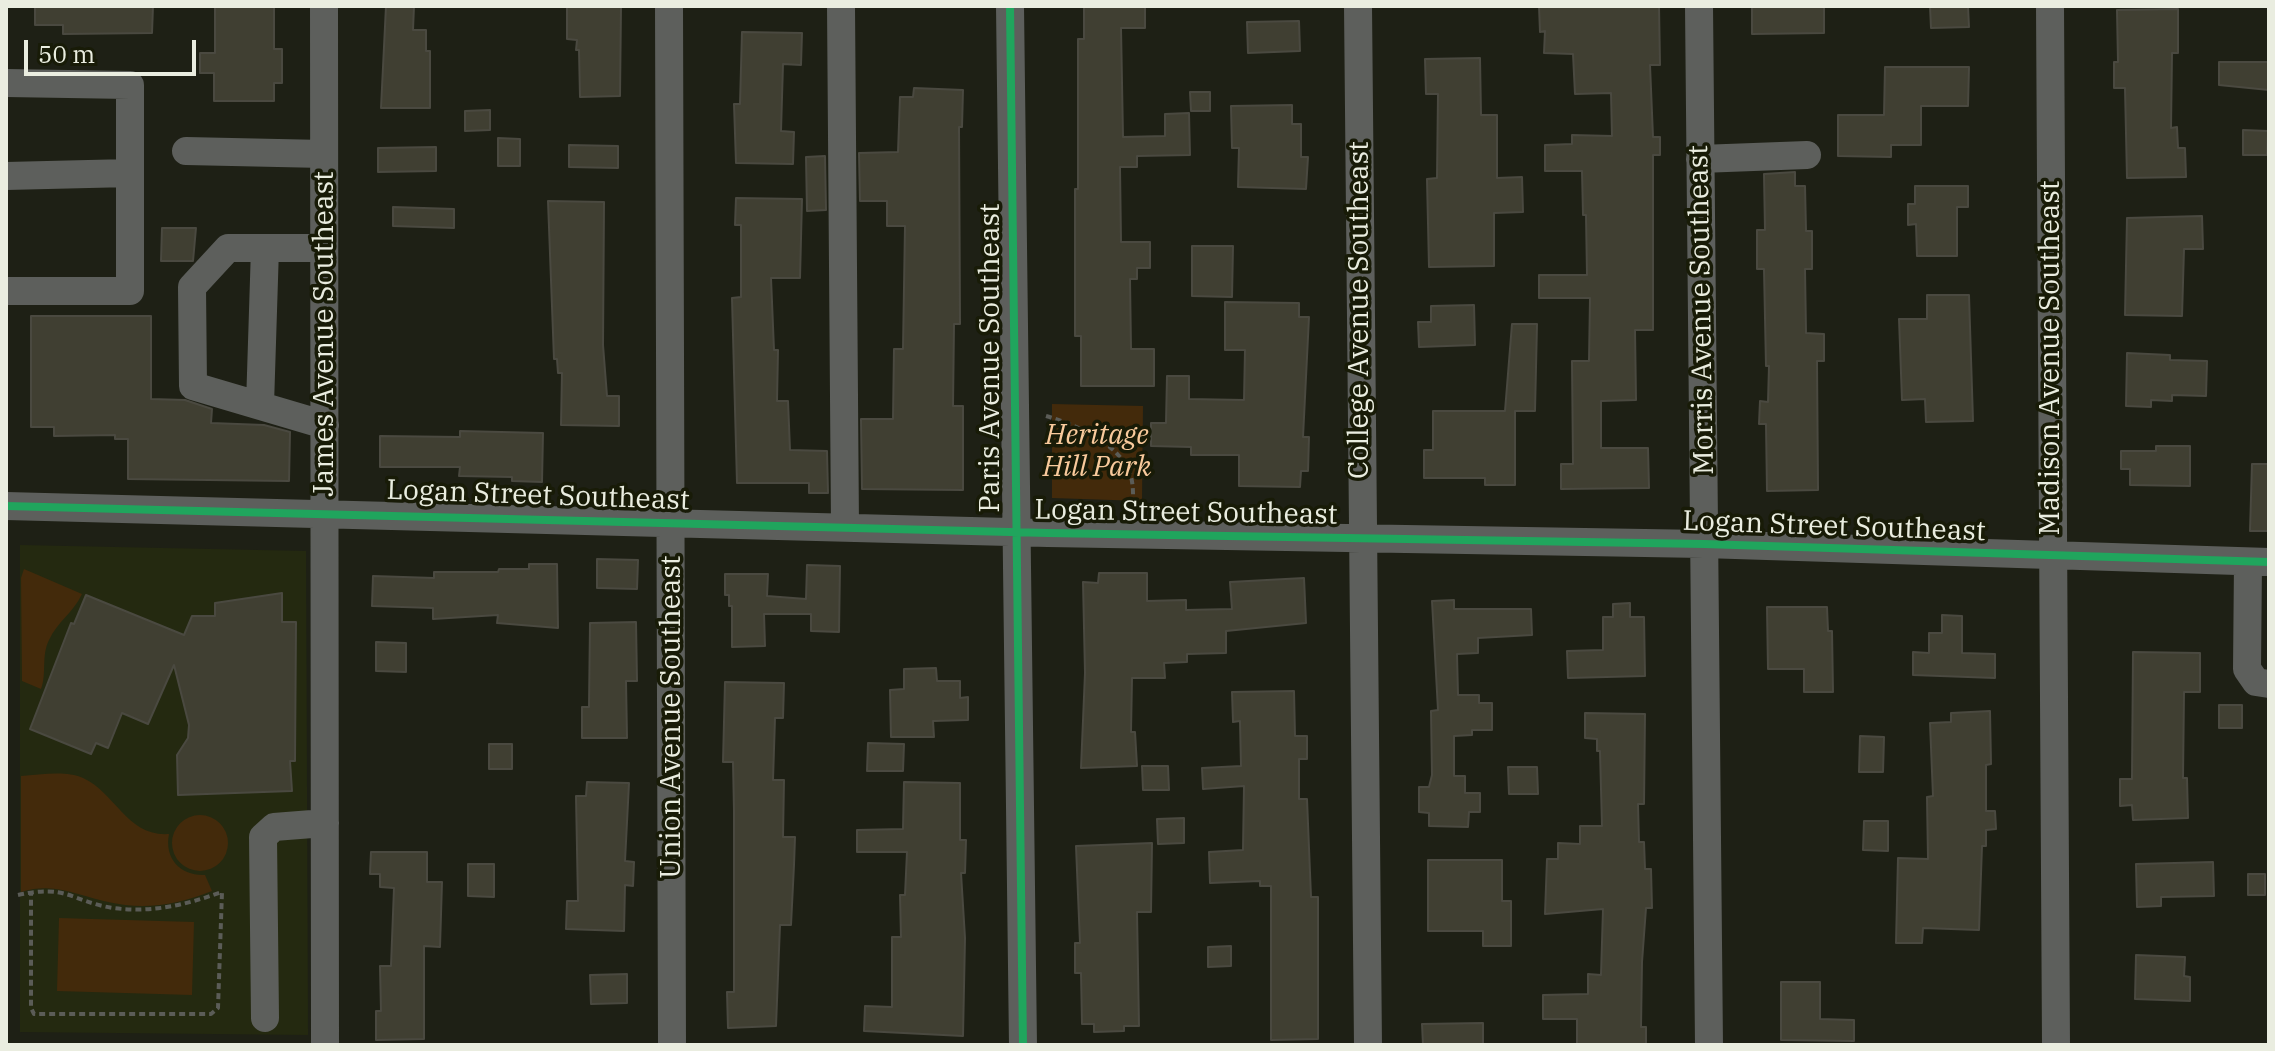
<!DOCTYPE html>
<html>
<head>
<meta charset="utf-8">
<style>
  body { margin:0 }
  #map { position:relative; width:2275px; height:1051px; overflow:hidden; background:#1e2015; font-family:"IBM Plex Serif",serif }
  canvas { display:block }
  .frame { position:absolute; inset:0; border:8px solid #eaede0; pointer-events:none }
  .scale { position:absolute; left:24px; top:40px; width:172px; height:36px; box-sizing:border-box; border:4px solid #eaede0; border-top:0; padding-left:10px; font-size:24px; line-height:28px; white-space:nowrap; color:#eaede0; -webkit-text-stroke:6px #181b07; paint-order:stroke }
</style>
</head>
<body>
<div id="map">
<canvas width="2275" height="1051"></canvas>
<div class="frame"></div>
<div class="scale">50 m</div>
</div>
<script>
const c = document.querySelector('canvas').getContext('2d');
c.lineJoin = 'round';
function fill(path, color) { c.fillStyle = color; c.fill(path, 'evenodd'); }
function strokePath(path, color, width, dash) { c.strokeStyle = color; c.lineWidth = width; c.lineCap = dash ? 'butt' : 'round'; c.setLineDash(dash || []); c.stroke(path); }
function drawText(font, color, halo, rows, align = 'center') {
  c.font = font + ' "IBM Plex Serif",serif'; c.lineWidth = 7; c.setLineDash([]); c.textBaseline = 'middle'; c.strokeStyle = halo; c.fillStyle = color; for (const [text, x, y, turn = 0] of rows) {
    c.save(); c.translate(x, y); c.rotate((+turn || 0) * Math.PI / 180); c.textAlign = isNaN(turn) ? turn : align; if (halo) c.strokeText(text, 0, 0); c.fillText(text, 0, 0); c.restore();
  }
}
const built = new Path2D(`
  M20,545l286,6 2,484 -288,-3z`);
const green = new Path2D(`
  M1052,404l91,2 -1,95 -90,-3z
  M24,569l58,25c-9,19 -24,27 -33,46 -8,16 -2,34 -8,49l-19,-8 -1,-103z
  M21,776c19,-1 44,-6 62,2 33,15 44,59 86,56 -5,25 12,42 36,41l7,16c-32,13 -66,19 -99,12 -34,-6 -56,-22 -92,-11z
  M172 843a28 28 0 1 1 56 0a28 28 0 1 1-56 0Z
  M59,918l135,4 -2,73 -135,-4z`);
const building = new Path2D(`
  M35,6h118l-1,27 -89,1v-9h-28z
  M215,6h59v43h8v34h-8v18h-60v-28h-14v-20h15z
  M386,6h28l-1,24h13v21h4v57h-49z
  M567,6h54l-1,90 -40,1 -1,-47h-3l1,-10 -10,-1z
  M1084,6h61v22h-24l2,109 42,-1v-22l24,-1 1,42 -53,1v11h-17l1,75h29v26h-13v11h-7l1,70h23v37h-73v-50h-6v-147h3v-150h6z
  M1539,6h120l1,59h-10l3,72h7v18h-7v175h-18l1,70 -35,1v47h47l1,40 -88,1v-25h12l-1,-103h17l1,-63h-51v-23h48l-1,-60h-3l-1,-44h-37v-26l27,-1v-9l40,1 -1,-43 -36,1 -2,-40 -29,-1 1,-22 -5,1z
  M1752,6h72v27l-72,1z
  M1930,6h38l1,21 -38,1z
  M2178,9v44h-6l-1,75 6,-1 1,21h7l1,29 -59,1 -2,-90h-11v-26h4l-1,-52z
  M1299,21l1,30 -52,2 -1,-31z
  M742,32l60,1 -1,32 -18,-1 -2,67 13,1 -1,32 -57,-1 -2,-59h6z
  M1480,58l1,57h16v63l25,-1 1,35 -29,1v53l-65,1 -2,-88 10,-1 1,-84h-12l-1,-35z
  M2219,62h50v28l-50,-5z
  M1885,67h84l-1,39h-47v39h-30v12l-53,-1v-41h46z
  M914,88l49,2 -1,37h-3l1,197h-6l-1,82h10v84l-101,-1 -1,-70h32l1,-70h9l2,-123h-18v-25h-27l-1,-48 39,-1 2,-55h13z
  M1190,92h20v19h-19z
  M1292,105v19h9v33h7l-2,32 -68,-2 1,-39h-7l-1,-42z
  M490,110v20l-25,1v-20z
  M2243,130l25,1 -1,24h-24z
  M498,138l22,1v27h-22z
  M569,145l49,1v22l-49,-1z
  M436,147v24l-58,1v-24z
  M825,156l1,54 -19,1 -1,-54z
  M1795,172v14h10l1,45h6v38h-7l1,64 18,1v27h-7l1,129 -51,1 -1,-67h-7l1,-23 8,1 1,-36h-3l-2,-97h-7v-39h8l-1,-56z
  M1915,186h53v21h-11v49h-40l-1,-32 -8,1v-21h7z
  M736,198l66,1 -2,79h-29l3,72h4l-1,51h11l2,49 37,1 1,42h-19v-10h-72l-5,-185 9,-1v-72h-6z
  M548,201l56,1 -1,143 4,51h12v30l-58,-1 1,-52h-4l-1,-14h-3z
  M393,207l61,2v19l-61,-2z
  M2202,216l1,33h-19l-2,67 -57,-1 2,-97z
  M162,228h34l-3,33h-32z
  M1192,246h41l-1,51 -40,-1z
  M1927,295h42l4,126 -47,1 -1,-23 -23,1 -3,-81h28z
  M1225,302l74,1v14h10l-6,120h6l-1,34h-7l-1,16 -61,-1v-31h-48v-8l-40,-1v-23h15l1,-47h22v23l55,1 1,-50h-20z
  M1474,305l1,40 -56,2 -1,-25h13v-16z
  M31,316h120v83l34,1 27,9 -1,14 53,2 26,7 -1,49 -161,-2v-40h-13v-4l-61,1v-9h-23z
  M1512,324h25l-2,87h-20v74h-30v-7h-61v-28h9v-39h72z
  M2127,353l43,2v5l37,1 -1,35 -34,-1v6l-21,-1v7l-25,-1z
  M460,431l83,2 -1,49 -30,-1v-4l-53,-1 1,-9h-80v-31l80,1z
  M2156,446h34v40l-60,-1v-16h-9v-18h35z
  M2252,464h17v67h-19z
  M597,559l41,1 -1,29 -40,-1z
  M529,564h28l1,64 -61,-5 1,-8 -65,4v-11l-61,-2 1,-30 61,2v-6h64l1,-3h30z
  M807,565l33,1 -1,66 -28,-1v-17h-47l1,32 -33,1v-41h-3v-11h-4v-21h43l-1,22 39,3z
  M1099,573h48v28l39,-1v10l46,-1 -2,-27 74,-4 2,45 -80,8v22l-39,1v8l-23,1 1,15h-33l-1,54h4l2,34 -56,2 4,-95 -2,-91 15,1z
  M282,593v29h14l-1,139h-5l2,30 -114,4 -1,-40 11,-17 1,-13 -15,-60 -26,59 -26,-11 -14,35 -12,-5 -5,11 -61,-25 41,-106 3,1 12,-29 98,40 8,-19h23v-13z
  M1454,600v9h77l1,26 -54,3v15l-21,1 1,41h21v8h13v27h-20v5l-18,1v40h11v17h15v19h-11l-1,15 -39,-1v-13l-10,-1v-25h10l3,-12 -1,-64 7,-1 -6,-109z
  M1630,603v14h14l1,59 -77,2 -1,-27 36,-1v-33h10v-13z
  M1767,607h60l1,24h4l1,61h-29v-23h-36z
  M1942,615l20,1v37l33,1v24l-82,-3v-23l16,1v-20h13z
  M636,622l1,59h-11l1,57h-45v-31h7l1,-84z
  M376,642l30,1v29l-30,-1z
  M2133,652l67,1v39h-16l-1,86h4l1,40 -55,2 -1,-15 -12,1v-27h12z
  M936,668l1,13h23v17l8,-1v23l-35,1 1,16h-43l-1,-47 14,-1v-20z
  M725,682l59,1 -1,35h-8l-2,62h11l-1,57h12l-1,28 -3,60h-11l-4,101 -48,2 -1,-36h7v-181l-1,-49h-10z
  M1294,691l1,45h12v23h-8v40h8l4,98h7v142l-47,1v-154h-11v-5l-50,2 -1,-31 34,-2 1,-64 -41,3 -1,-21 39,-2 -1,-45 -7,1 -1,-30z
  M2219,705h23v23h-23z
  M1990,711l1,53 -5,1v46h9l1,18 -10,1v16h-4l-3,84 -56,-2 -1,15h-26l2,-85 30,1 -1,-62 6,-1 -3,-73 21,-1v-9z
  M1585,713l60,1 -1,90h-6l1,38h5l1,27h6l1,39h-6l-4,54 -1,65h5v18h-69v-26h-34v-24l45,-1v-20l13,1 2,-66 -58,5 2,-55h11v-16l22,1v-18h22l-2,-75h-3v-12l-12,-1z
  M1860,736l24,1 -1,35h-24z
  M868,743l36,1 -1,27h-36z
  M489,744h23v25h-23z
  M1142,766h26l1,24h-26z
  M1508,767h29l1,27h-29z
  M587,782l42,1 -4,78 9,1 -1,24 -8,-1 -1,46 -58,-2 1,-28h11l-2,-105h10z
  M904,782l56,1v57h6l-1,33h-4l4,65 -2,98 -99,-5 1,-25 27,1v-70h9l-1,-42h5l2,-43h-50v-22l46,-1z
  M1184,818v25l-26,1 -1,-25z
  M1864,821h24v30l-25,-1z
  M1152,843l-1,69h-14l2,114h-15v5l-30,1v-8h-12l-1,-51h-6v-30h5l-4,-97z
  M371,852h56v30h15l-2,65 -16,-1v93l-48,1v-29h5l-1,-45h11l3,-78 -14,-1v-13h-10z
  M1428,860h74v41h9v45h-28v-15h-55z
  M2213,862l1,34 -53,1v9l-24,1 -1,-43z
  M468,864h26v33l-26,-1z
  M2248,874h17v21h-17z
  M1231,946v20l-23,1v-20z
  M2136,955l49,2 -1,19 6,1v24l-55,-2z
  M627,974v29l-36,1 -1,-29z
  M1781,982h39v37l34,1v21l-73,-1z
  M1483,1023v22h-60l-1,-21z`);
const path = new Path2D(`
  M1046,416c30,9 69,25 83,55 5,11 4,26 4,38
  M18,895c50,-11 52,6 95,13 40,5 72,-3 109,-16l-4,116 -7,6h-177l-3,-6v-116`);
const minor = new Path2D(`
  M324,6l1,1039
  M669,6l3,1039
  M841,6l4,521
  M1010,6l13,1039
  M1358,6l10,1039
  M1699,6l10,1039
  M2050,6l6,1039
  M6,83l124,2v88l-124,3
  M186,151l138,3
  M1700,159l107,-4
  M324,248h-96l-36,39 1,99 132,39
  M6,291h124v-118
  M260,405l5,-157
  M6,506l1042,27 656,11 565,18
  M2248,562l-1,107 9,13 13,2
  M265,1018l-2,-181 11,-10 51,-4`);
const cycleway = new Path2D(`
  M1010,6l13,1039
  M6,506l1042,27 656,11 565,18`);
const streetNames = [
  ["College Avenue Southeast",1360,310,-90],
  ["Morris Avenue Southeast",1702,310,-91],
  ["James Avenue Southeast",325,334,-90],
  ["Paris Avenue Southeast",991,358,-90],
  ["Madison Avenue Southeast",2051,358,-90],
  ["Logan Street Southeast",538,496,2],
  ["Logan Street Southeast",1186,513,1],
  ["Logan Street Southeast",1834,527,2],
  ["Union Avenue Southeast",672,717,-90]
];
const parkNames = [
  ["Heritage",1097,436],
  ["Hill Park",1097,468]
];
fill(built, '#242910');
fill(green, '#432a0b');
fill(building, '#403f32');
strokePath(building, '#4a4940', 2);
strokePath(path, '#5b5c57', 4, [6, 4]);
strokePath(minor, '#5d5f5c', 28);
strokePath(cycleway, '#20a55d', 8);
drawText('28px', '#eaede0', '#181b07', streetNames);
drawText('italic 28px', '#f9ca9c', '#181b07', parkNames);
</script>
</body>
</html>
